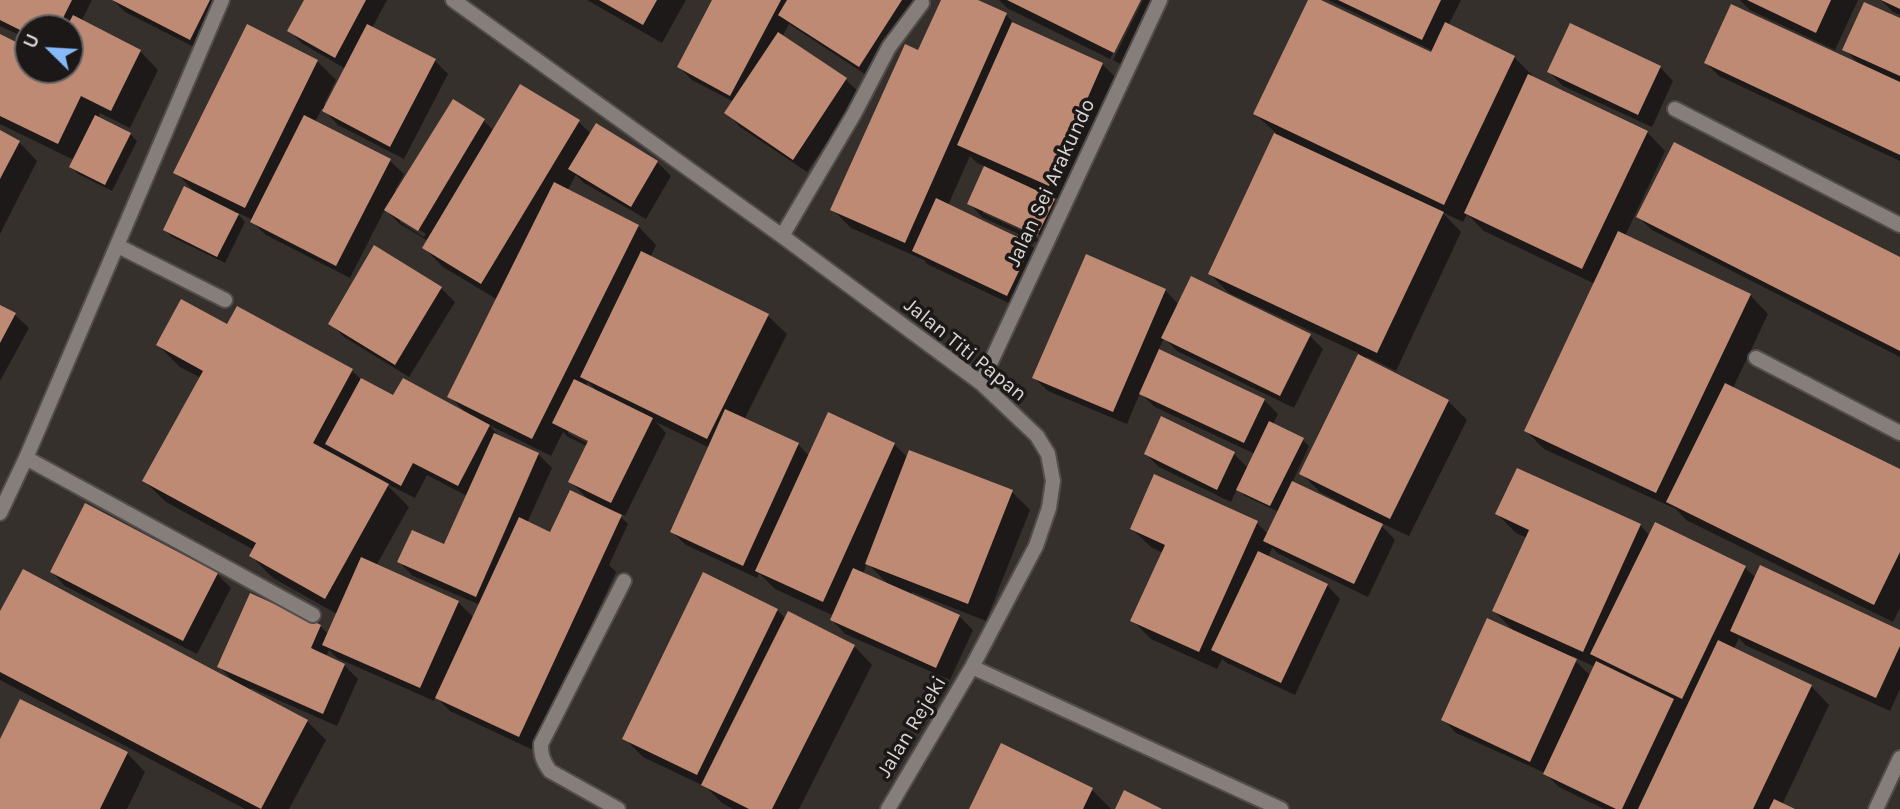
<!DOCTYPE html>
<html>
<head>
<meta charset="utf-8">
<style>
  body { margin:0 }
  #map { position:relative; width:1900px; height:809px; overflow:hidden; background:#36302d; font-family:Karla,sans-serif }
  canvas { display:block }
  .north { position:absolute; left:14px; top:14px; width:70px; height:70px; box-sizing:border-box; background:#1b1817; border:2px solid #676463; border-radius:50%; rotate:294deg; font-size:19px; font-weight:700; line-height:28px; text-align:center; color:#d9d6d4 }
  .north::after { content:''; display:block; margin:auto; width:24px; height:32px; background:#86bbfb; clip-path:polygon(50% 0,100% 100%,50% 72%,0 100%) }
</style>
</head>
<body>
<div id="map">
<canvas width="1900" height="809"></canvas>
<div class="north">U</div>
</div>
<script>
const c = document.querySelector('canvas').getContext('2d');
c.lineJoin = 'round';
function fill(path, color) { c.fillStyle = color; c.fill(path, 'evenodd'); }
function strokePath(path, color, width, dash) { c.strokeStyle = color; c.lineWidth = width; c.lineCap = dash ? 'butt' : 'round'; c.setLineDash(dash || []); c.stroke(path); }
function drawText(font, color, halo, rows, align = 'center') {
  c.font = font + ' Karla,sans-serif'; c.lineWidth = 7; c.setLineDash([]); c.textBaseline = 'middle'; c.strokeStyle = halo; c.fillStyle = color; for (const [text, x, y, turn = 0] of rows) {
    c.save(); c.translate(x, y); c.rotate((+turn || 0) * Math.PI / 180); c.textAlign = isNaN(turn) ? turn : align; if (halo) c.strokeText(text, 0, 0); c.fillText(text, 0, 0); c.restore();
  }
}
const shadow = new Path2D(`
  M0,0h92l-11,22 59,29 18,19 -28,58 -30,-15 -2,5 32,16 7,7 -25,50 -34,-17 -7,-7 3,-7 -74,-36v-88l28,14v20h42v-42h-42v11l-28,-13z
  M113,0h117l-26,52 -79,-40z
  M306,0h81l-15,28 62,32 14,14 -44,85 -66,-34 -16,-17 -7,14 75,39 14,13 -9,16 3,2 55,-91 31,20 10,10 85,-9 12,12 5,-8 61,36 14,14 -25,43 -62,-36 -8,-8 -9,16 71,35 18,19 -6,13 118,58 19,18 -43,86 54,24 11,12 85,-12 14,14 104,34 18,18 -44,111 -74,-29 -1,3 48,21 14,14 -23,50 -105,-46 -13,-14 2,-4 -59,-27 -16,-16 -2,5 -71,-33 -14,-13 38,-84 -54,-26 10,11 -41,83 -10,-5 13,13 -19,41 7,7 -83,178 -83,-39 -14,-14 -2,4 -97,-43 -8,-8 -3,7 18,8 14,14 -21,47 -86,-38 -1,3 57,30 19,19 -37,69h-44l-245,-129v-65l234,67 -15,-16 101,-40 8,8 9,-20 -64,-36 -22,-22 3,-6 -88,-48 -22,-21 57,-103 -21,-11 -22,-22 70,-18 10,-19 114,63 11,10 31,17 72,15 -17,-17 49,-96 -55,-33 -19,-19 4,-7 -28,-17 -15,-15 -35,69 -84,-43 -14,-13 1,-2 -17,-8 9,10 -20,41 -53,-26 -7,-7 32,-36 -22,-22 73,-145 69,34 19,19 -12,24 3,2 19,-37 -43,-25 -14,-14zM400,218l26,16 -2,3 -24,-15zM588,382l9,9 -11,-5zM489,425l62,31 12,-24 5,5 19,9 -17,35 20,20 -39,33 -24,-11 25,-55 -14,-14 -38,-17zM568,429l28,14 -1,4 -27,-14zM427,475l40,21 -22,50 -46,16 14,14 67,29 -6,13 -16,-16 -82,-36 33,-59 -24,-24 30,15zM867,563l22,22 -26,-11z
  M587,0h99l-24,43z
  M714,0h210l-50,80 -85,-56 -7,13 64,43 14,13 -53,79 -67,-45 -13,-14 7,-11 -42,-22 -13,-13z
  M943,0h30l33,15 12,12 84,37 19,19 -54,120 -17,-7 18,18 -17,35 -69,-32 -13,-14 17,-36 -9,-4 -7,-7 -22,49 83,40 14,14 -24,50 -94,-45 -3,-4 -73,-32 -19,-19 87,-157zM983,209l63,29 -1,4 -62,-29z
  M999,0h140l-29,59 -103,-51z
  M1143,0h25l-35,71 -20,-11z
  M1310,0h7l114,54 2,-3 -105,-51h133l-13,26 66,31 19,19 -1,1 115,55 18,19 -40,85 125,59 18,19 -35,74 167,83v137l-7,14 -207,-102 -10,-11 -132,-60 -18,-18 69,-147 -111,-53 -17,-17 -4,8 -21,-10 19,20 -65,139 -29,-14 -1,3 82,41 19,19 -58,116 -32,-15 18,19 -27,57 -89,-43 -7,-6 -4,9 59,28 13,14 -45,96 -68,-32 -5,-4 -5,10 -66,-30 -19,-19 31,-67 -12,-6 -19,-18 125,-6 11,11 11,-22 -34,-16 -8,-7 -6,13 -72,-35 -13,-13 16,-35 72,35 14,14 7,-14 -100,-47 -15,-14 -13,31 -79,-33 -14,-13 131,-88 14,15 131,31 13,13 -29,59 -117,-57 -13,-13 -6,13 106,49 14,14 -5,10 29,15 7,7 -17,37 54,26 1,-3 -27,-14 -19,-19 59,-119 -131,-61 -19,-19 66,-141 -21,-19z
  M1740,0h118l-23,50 -85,-40z
  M1881,0h19v15l-7,-3z
  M1900,20v141l-181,-85 -13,-13 155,3 -17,-17z
  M1660,67l13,14 -21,46 -89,-41 -14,-14z
  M0,132l19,10 18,19 -37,73z
  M1638,217l262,42v98l-248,-127z
  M441,288l14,14 -46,75 -65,-40 -14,-14z
  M0,307l15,8 14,13 -29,53z
  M1497,514l143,11 10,11 95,32 11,10 144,54v57l-10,22 -145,-66 -6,-7 -6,12 78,36 18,19 -47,100 9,4h-187l-45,-22 -14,-14 -89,-40 -13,-14 74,-85 -23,-23 33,-73 -11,-5zM1572,656l23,11 -4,9 -20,-19z
  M52,572l165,2 14,14 -34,66 -132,-68z
  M777,610l9,9 68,27 18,19 -73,144h-66l-11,-6 -16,-16 -63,-30 -19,-19z
  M0,743l127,10 18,19 -18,37h-127z
  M1001,745l91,45 19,19h-140z`);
const building = new Path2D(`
  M0,0h72l-14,28h-30v6l-28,-14z
  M112,0h98l-20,40z
  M304,0h62l-31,58 -48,-27z
  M599,0h58l-14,25z
  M712,0h69l-51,96 -53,-29z
  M787,0h115l-43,67 -81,-52z
  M941,0h37l29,13 -102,230 -75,-33 75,-166 13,6z
  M1007,0h134l-27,53z
  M1308,0h13l110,52 14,-30 70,34 -71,149 -191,-91z
  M1338,0h103l-19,40z
  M1747,0h84l-15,33z
  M1881,0h19v9z
  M1864,2l36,16v58l-58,-26z
  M1731,4l169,78v73l-196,-92z
  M73,15l68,35 -30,61 -30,-15 -23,48 -58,-28v-82l28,14v22h42v-42h-4z
  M1012,22l91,41 -54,123 -92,-41z
  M1570,23l91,43 -23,49 -91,-43z
  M247,24l71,36 -73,148 -72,-35z
  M367,24l69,35 -46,88 -68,-36z
  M778,32l69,46 -54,82 -69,-47z
  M1528,74l120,57 -66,138 -118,-56z
  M520,84l60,36 -99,164 -59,-36z
  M453,99l32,20 -67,112 -34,-21z
  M95,115l36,18 -26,52 -36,-18z
  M304,115l87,44 -55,107 -86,-44z
  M596,123l62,38 -27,46 -63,-38z
  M0,130l20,11 -20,38z
  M1274,133l170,79 -67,141 -169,-79z
  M1674,142l226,115v94l-264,-134z
  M984,166l71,33 -18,37 -70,-32z
  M554,182l85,43 -107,214 -85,-42z
  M184,186l55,28 -22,43 -54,-27z
  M936,198l96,46 -25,52 -95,-45z
  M1618,231l133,63 -95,199 -132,-62z
  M374,245l68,42 -47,78 -67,-41z
  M641,251l128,63 -62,125 -127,-62z
  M1086,254l80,35 -53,123 -81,-34z
  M1191,276l120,58 -31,62 -119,-58z
  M181,299l46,25 10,-18 116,63 -40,74 76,41 -64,115 -76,-43 7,-13 -114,-62 61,-110 -47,-26z
  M0,305l16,8 -16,30z
  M1159,349l106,50 -21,44 -105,-49z
  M1358,354l91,46 -59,119 -91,-45z
  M361,378l32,17 10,-17 87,47 -32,61 -45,-23 -12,23 -76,-42z
  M574,379l79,39 -42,85 -43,-21 20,-41 -36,-18z
  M1725,383l175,86v83l-26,53 -208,-103z
  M725,409l74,34 -56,123 -73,-34z
  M828,412l67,31 -72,159 -68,-31z
  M1161,416l74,36 -18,38 -73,-36z
  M1269,421l35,17 -34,68 -34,-16z
  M494,433l45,20 -63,144 -79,-35 15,-32 32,14z
  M909,450l104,40 -45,114 -103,-40z
  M1517,468l124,56 -58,128 -91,-41 37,-81 -34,-16z
  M1154,474l104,47 -59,131 -69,-31 35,-76 -35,-16z
  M1292,481l91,43 -29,60 -91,-43z
  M570,490l52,25 -103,222 -84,-39 84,-181 31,15z
  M85,503l133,70 -35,68 -133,-69z
  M1655,522l91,44 -64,133 -92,-45z
  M1258,551l70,33 -47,99 -70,-33z
  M361,557l98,44 -39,87 -98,-43z
  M1760,565l140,65v16l-24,52 -146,-67z
  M853,568l107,47 -24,53 -106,-48z
  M23,569l285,151 -47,89 -261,-137v-61z
  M703,572l75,37 -81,166 -75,-36z
  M250,593l71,32 -10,23 34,16 -22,50 -106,-47z
  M788,611l67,34 -83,164h-23l-48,-24z
  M1487,618l90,41 -47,103 -89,-42z
  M1718,640l94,45 -59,124h-115z
  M1596,661l78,38 -52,110h-6l-73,-35z
  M20,699l108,53 -28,57h-100v-70z
  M1001,743l92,45 -10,21h-114z
  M1124,790l38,19h-47z
  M1774,799l21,10h-26z`);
const lane = new Path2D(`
  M1675,109l225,116
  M118,246l107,54
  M1756,358l144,75`);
const street = new Path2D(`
  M453,0l329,236 199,147 56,53 11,18 5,27 -4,27 -13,38 -64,121 -84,142
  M782,236l72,-122 35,-67 33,-44
  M981,383l179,-383
  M26,458l287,157
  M0,513l26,-55 196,-458
  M972,667l309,142
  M618,809l-68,-38c-7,-10 -9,-15 -9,-27l83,-163
  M1876,809l24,-51`);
const streetNames = [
  ["Jalan Sei Arakundo",1051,183,-65],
  ["Jalan Titi Papan",965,350,39],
  ["Jalan Rejeki",912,727,-59]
];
fill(shadow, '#0007');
fill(building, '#bf8a74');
strokePath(lane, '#524d4b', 18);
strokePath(street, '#524d4b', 18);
strokePath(lane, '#857e7b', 14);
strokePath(street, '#857e7b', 14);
drawText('21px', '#d9d6d4', '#1b1817', streetNames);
</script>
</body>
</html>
